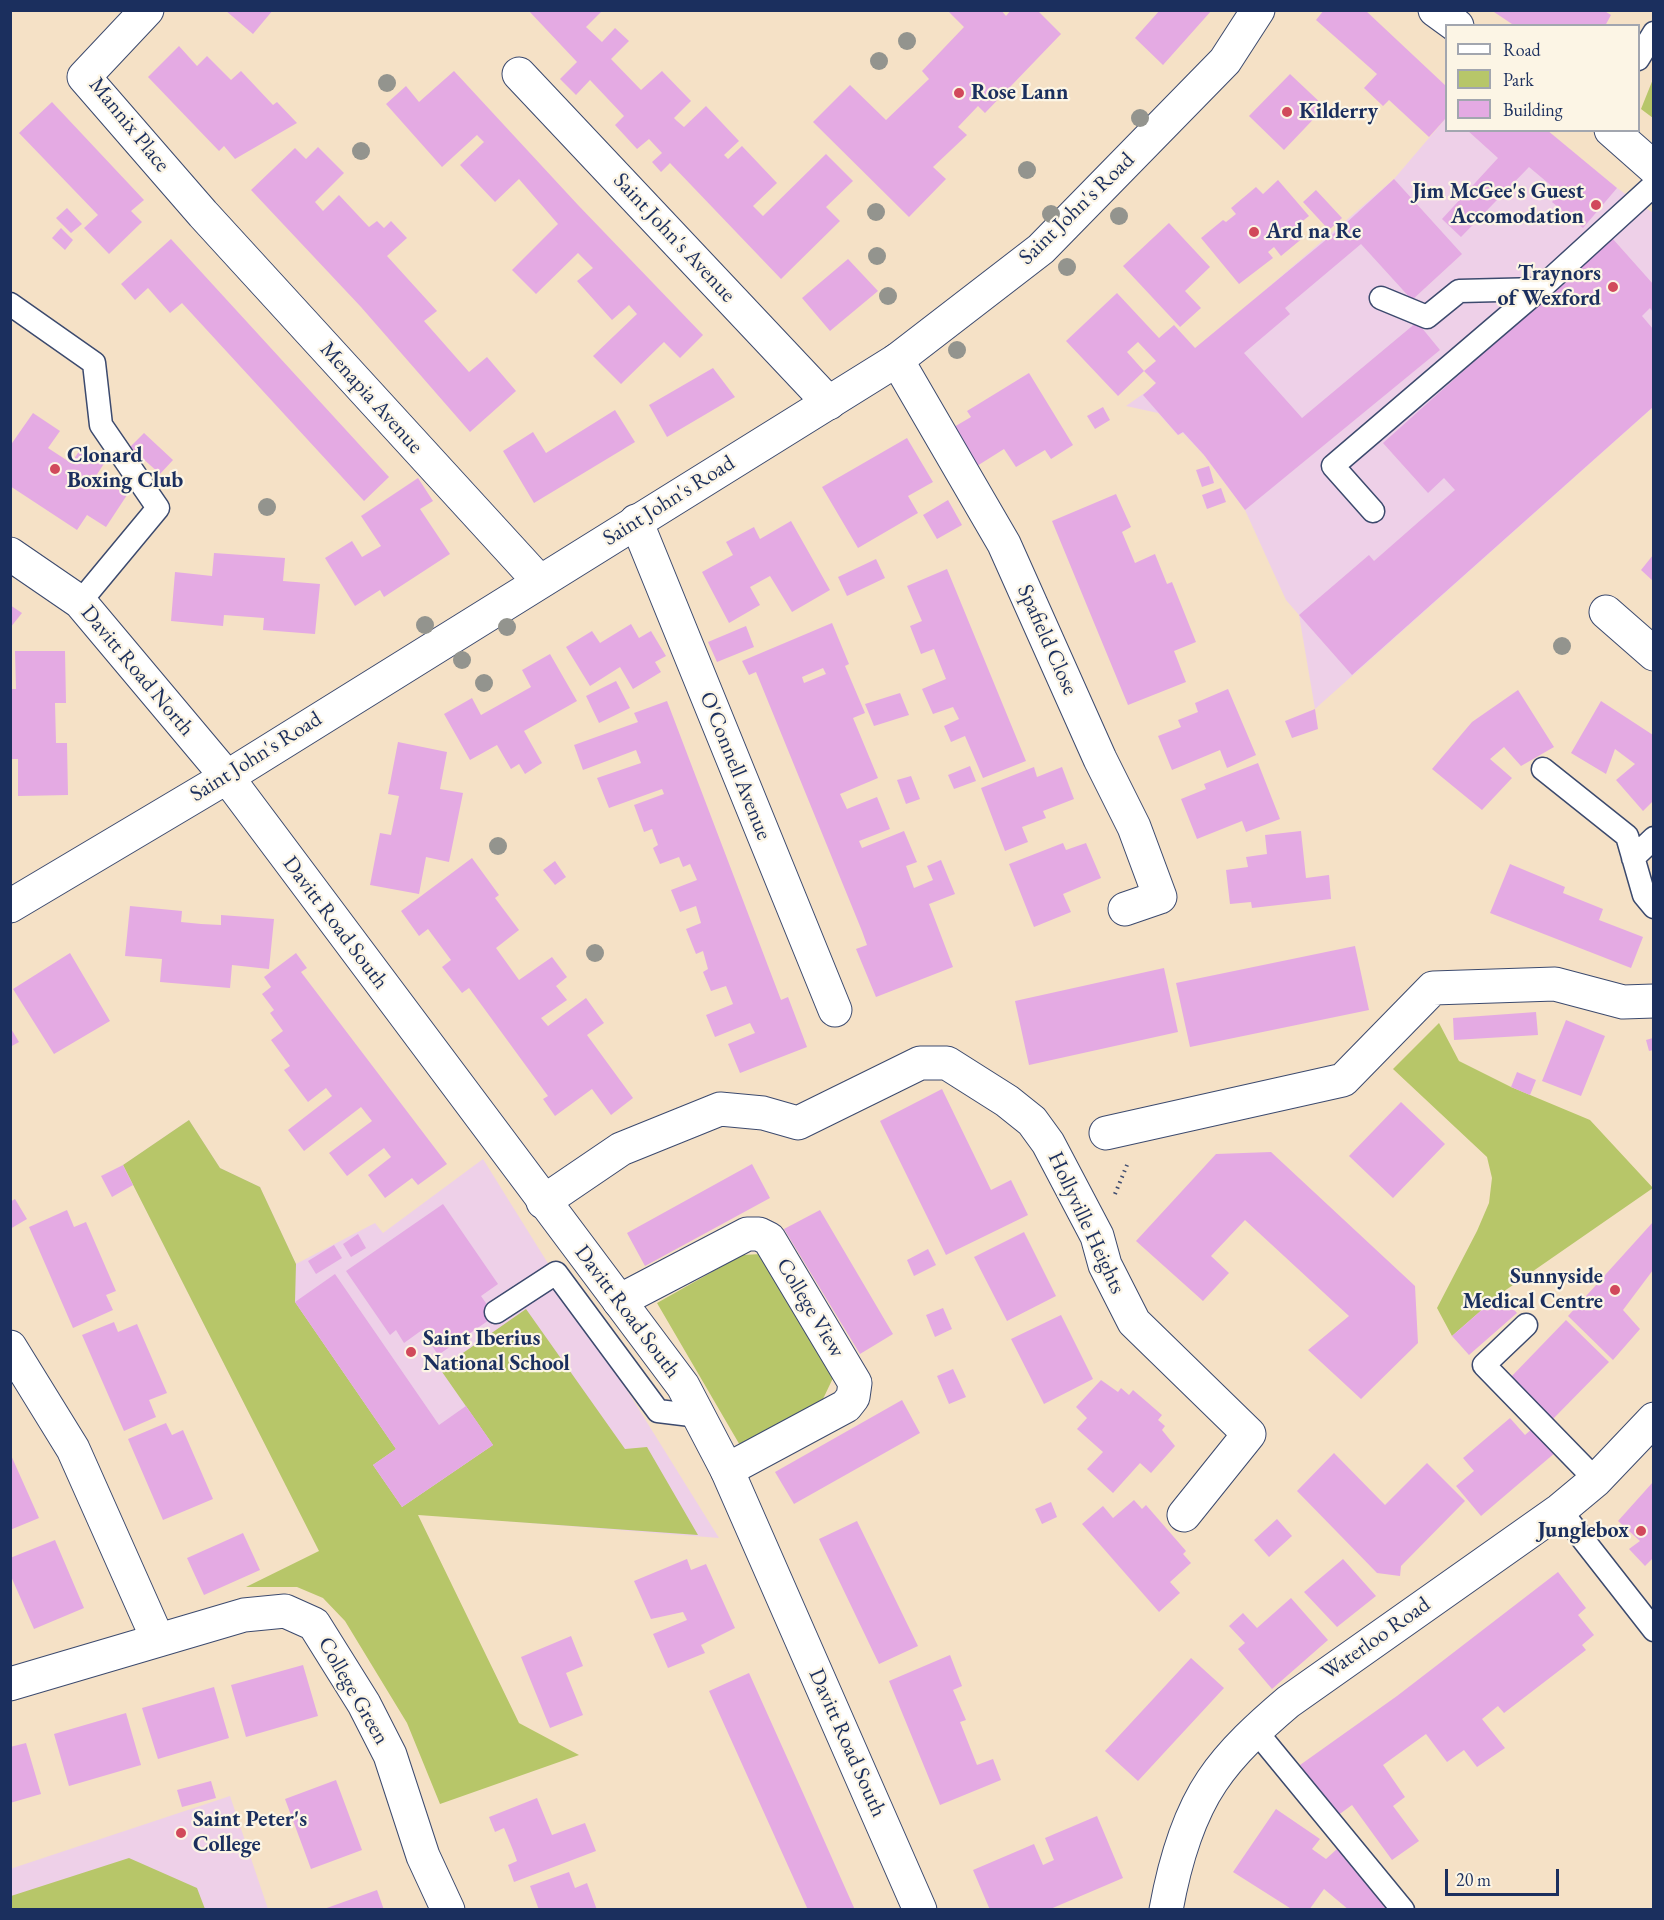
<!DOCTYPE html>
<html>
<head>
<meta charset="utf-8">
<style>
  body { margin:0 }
  #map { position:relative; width:1664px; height:1920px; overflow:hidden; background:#f5e1c6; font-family:"EB Garamond",serif }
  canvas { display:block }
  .frame { position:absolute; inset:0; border:12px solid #1b2f5e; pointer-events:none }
  .legend { position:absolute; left:1445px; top:24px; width:195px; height:108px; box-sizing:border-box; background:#fcf5e5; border:2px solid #a2a6af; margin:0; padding:8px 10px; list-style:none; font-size:18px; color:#1b2f5e }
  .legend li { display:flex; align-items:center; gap:12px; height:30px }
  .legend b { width:30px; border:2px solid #a2a6af }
  .scale { position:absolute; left:1445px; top:1869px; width:114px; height:27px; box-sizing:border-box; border:3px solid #1b2f5e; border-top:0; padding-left:8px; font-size:18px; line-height:21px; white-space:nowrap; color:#1b2f5e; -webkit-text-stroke:4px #fcf5e5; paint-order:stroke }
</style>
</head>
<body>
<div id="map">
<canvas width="1664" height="1920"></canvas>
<div class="frame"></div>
<ul class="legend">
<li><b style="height:8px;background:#fff"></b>Road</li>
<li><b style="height:16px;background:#b7c669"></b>Park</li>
<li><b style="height:16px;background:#e4aae3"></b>Building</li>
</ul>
<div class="scale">20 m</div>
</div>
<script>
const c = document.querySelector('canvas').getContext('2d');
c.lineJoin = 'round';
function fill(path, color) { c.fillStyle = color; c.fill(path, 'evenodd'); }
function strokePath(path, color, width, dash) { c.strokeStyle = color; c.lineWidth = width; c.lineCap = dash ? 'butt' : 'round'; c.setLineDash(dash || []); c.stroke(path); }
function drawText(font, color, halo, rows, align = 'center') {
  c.font = font + ' "EB Garamond",serif'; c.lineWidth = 4.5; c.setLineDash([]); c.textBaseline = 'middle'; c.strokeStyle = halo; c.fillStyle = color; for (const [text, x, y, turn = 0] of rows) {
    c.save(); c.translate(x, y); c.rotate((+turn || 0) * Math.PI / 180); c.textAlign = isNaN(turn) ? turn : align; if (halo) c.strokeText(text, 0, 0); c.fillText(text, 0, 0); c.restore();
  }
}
const built = new Path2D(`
  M1446,118v12l101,1 70,57 36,25v194l-338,302 -16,-94 -13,-15 -41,-90 -41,-55 -21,-22 -5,2 -20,-22 -32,-7 27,-19 241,-208z
  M189,1120l31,48 40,19 36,77 79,-41 8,10 100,-74 236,379 -302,-24 -97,38 -197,-387z
  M230,1796l38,113h-257l-1,-40z`);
const green = new Path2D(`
  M1653,79v39l-12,-9z
  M1439,1023l20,38 52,26 79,33 63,68 -153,106 -48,42 -15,-28 40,-77 12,-28 3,-25 -5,-21 -94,-88z
  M189,1120l31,48 40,19 36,77 -1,38 101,147 -23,16 29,42 91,-62 -53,-76 86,-60 99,140 22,-2 51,88 -280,-20 101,208 60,32 -139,49 -33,-81 -62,-102 -22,-23 -26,-11h-51l73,-36 -196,-386z
  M762,1254l71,124 -10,21 -82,48 -84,-144 85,-48z
  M129,1858l68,30 8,21h-194v-13z`);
const building = new Path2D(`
  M225,10h48l-20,24z
  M528,10h75l-17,17 16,15 13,-14 14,13 -18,18 30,31 21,-19 29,30 -17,17 3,3 7,6 22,-21 33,35 -15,14 4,4 14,-13 35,37 -24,23 10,10 63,-62 27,27 -27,26 14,14 -59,58 -111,-116 -9,9 -9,-10 10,-9 -13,-14 -12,10 -22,-24 9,-9 -34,-36 -14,15 -16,-16 17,-17z
  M950,10h51l5,6 5,-6h26l24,24 -76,79 -7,-7 -20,21 9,8 -34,32 13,12 -37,38 -96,-95 37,-37 36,35 43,-41 -7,-8 42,-44 -15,-15z
  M1160,10h52l-49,55 -28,-27z
  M1324,10h41l81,76v32l-17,19 -40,-37 -6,6 -19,-18 13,-14 -61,-54z
  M1491,10h112l8,5 -6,11h-90z
  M179,46l18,20 10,-10 24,24 10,-9 32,34 4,-3 20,21 -62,36 -11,-13 -5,5 -71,-74z
  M454,71l124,134 125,130 -23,23 -16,-16 -43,42 -28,-28 44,-42 -8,-9 -17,15 -35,-39 16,-13 -15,-15 -42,41 -24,-24 46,-46 -39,-45 -24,23 -35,-37 24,-23 -7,-7 -35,32 -56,-63 20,-18 13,16z
  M1290,74l35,33 -41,43 -35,-34z
  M52,102l92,98 -13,11 11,11 -33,32 -25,-26 14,-13 -79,-82z
  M1467,130h80l70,58 -34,40 -31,-26 8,-9 -31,-26 -68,70 -19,-18 56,-61z
  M318,147l26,26 -29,29 8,9 16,-16 30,32 8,-6 7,7 7,-7 16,17 -20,18 50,55 -13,10 45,51 18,-15 29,34 -46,41 -109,-125 -110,-117 44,-42 11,11z
  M1394,179l68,75 -50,46 -51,-56 -76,64 5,6 -46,39 58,65 115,-96 23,28 -195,160 -41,-55 -21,-23 -5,3 -35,-40 13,-12 -12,-12 12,-10 -18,-19 -11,10 17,19 -26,25 -52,-55 51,-48 42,45 15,-13 21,23 149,-123z
  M1278,180l31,36 -14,11 9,10 -23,19 -7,-9 -6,5 5,6 -34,26 -38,-46 22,-18 3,2 10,-8 -5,-6 25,-21 7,7z
  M1316,190l26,28 -13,12 -26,-28z
  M67,208l15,16 -11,9 -15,-15z
  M1169,223l41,44 -25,24 16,17 -21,19 -57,-61z
  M61,228l12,12 -8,10 -13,-12z
  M1612,238l41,46v28l-3,-4 -8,8 11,13v78l-301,268 -53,-60 70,-60 5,6 81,-71 -11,-12 -16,15 -45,-50z
  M171,239l218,238 -25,24 -182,-198 -12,10 -22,-25 -13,12 -14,-16z
  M848,259l30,32 -48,40 -28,-33z
  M713,368l22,29 -68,40 -18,-32z
  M1029,373l44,72 -22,14 -6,-9 -29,17 -12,-18 -27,17 -23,-39 17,-10 -4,-6z
  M1103,407l7,13 -15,9 -8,-13z
  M615,410l20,32 -101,61 -31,-52 30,-19 13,21z
  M33,413l27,18 -12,17 23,15 11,-16 23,15 -9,14 31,19 -21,32 -19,-12 -10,15 -67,-44v-40z
  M144,433l29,27 -13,14 -30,-27z
  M907,438l26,44 -25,14 10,17 -60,35 -36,-61z
  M1209,466l5,17 -12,4 -6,-17z
  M418,478l15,23 -13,8 30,45 -66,43 -4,-7 -25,16 -30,-48 27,-17 10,16 19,-11 -20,-30z
  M1221,488l5,14 -19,7 -5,-14z
  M1116,494l15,33 -9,5 13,31 20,-9 12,30 5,-2 24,60 -22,9 12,31 -58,23 -76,-184z
  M948,500l14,25 -25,14 -14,-24z
  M791,521l39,69 -38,22 -22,-36 -20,11 10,18 -31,18 -27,-51 31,-17 -7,-13 28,-15 6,12z
  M214,553l71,5 -2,23 37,3 -5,50 -52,-4 1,-12 -40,-3 -1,11 -52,-5 4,-49 37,4z
  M1653,555v26l-12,-11z
  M876,559l9,19 -38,18 -9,-19z
  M947,569l79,192 -43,17 -18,-42 -14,6 -7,-16 15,-7 -6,-12 -20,7 -11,-25 24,-10 -12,-30 -13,5 -11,-28 12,-5 -15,-35z
  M10,605l12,8 -12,15z
  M832,623l17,41 -4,2 20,47 -12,5 25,60 -38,16 7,15 30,-12 13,32 -31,12 3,7 42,-17 13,31 -11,4 8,22 19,-8 -6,-14 14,-6 14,34 -26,10 24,63 -77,30 -20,-48 11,-4 -5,-14 -106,-259 -7,3 -7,-14zM823,668l3,6 -22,9 -2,-6z
  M631,624l8,14 12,-7 15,25 -11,6 6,10 -28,17 -13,-22 -30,19 -24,-39 26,-16 8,12z
  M746,626l8,21 -37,15 -9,-20z
  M15,651h50l1,52h-11l1,40h11l1,52 -50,1v-37h-8v-70h6z
  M550,654l27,47 -53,30 18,32 -17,11 -6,-10 -8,5 -14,-24 -27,15 -26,-46 28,-16 9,17 50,-28 -9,-17z
  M616,681l14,27 -31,15 -13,-27z
  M1228,689l28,66 -29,13 -7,-18 -48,20 -14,-34 23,-9 -3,-7 20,-8 -3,-9z
  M1518,690l36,57 -33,19 -17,-19 -14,12 22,19 -30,32 -50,-41 40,-47z
  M900,693l9,22 -35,11 -9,-22z
  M667,701l114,299 7,-3 19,50 -67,26 -12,-29 27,-11 -5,-10 -35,14 -9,-22 27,-11 -7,-18 -15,5 -8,-19 5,-3 -5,-18 -7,3 -10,-25 15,-6 -5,-17 -16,6 -9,-22 26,-10 -7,-16 -7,3 -4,-10 -19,7 -7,-16 5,-3 -6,-16 -8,3 -10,-27 30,-11 -2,-5 -53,19 -12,-30 44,-15 -5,-13 -53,20 -9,-25 64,-23 -4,-9z
  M1601,701l52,34v66l-10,10 -27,-31 19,-16 -20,-15 -9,25 -35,-21z
  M1315,709l3,20 -26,9 -7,-17z
  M398,742l49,10 -7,37 23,4 -14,69 -23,-5 -7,37 -49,-9 10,-52 11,2 8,-39 -11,-2z
  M1258,763l22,56 -34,13 -4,-11 -45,18 -16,-40 25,-10 -2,-5z
  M970,766l6,15 -22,8 -6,-14z
  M1034,767l3,10 25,-10 12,32 -31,12 3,7 -24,9 6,15 -23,9 -24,-63z
  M911,776l9,23 -14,5 -9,-24z
  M1301,831l5,47 23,-3 2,24 -79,9 -1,-6 -21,2 -4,-34 22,-3 -2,-10 21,-3 -2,-19z
  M1063,843l3,7 20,-7 15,35 -38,16 8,18 -37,15 -25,-63z
  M472,858l27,37 -4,3 24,32 -23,18 23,32 33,-23 15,20 -11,9 11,14 -26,18 7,8 38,-28 18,25 -17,12 46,63 -22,17 -19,-26 -37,27 -12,-17 5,-3 -65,-89 -14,-19 -7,5 -20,-26 9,-7 -23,-31 -9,7 -18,-25z
  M555,861l11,16 -11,8 -12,-15z
  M1510,864l55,23 -2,6 40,16 -4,11 44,17 -12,31 -141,-55z
  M130,906l52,5 -1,11 20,2 20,1v-10l53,4 -5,50 -37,-4 -2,23 -70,-6 2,-23 -37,-3z
  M1355,946l14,64 -179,37 -14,-64z
  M70,953l40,68 -56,33 -41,-65z
  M296,953l11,15 -6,4 146,192 -29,21 -6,-7 -27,20 -17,-23 23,-18 -7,-9 -37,28 -18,-23 43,-32 -11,-14 -57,44 -16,-21 44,-34 -6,-8 -18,14 -24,-32 6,-4 -19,-26 12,-9 -13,-18 4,-3 -12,-16 9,-7 -7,-10z
  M1164,968l14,64 -149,33 -14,-64z
  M1536,1012l2,23 -84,5 -1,-22z
  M1566,1020l39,16 -24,60 -39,-15z
  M10,1027l9,15 -9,5z
  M1653,1038v12l-4,1 -3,-11z
  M1517,1072l19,8 -6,15 -19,-8z
  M942,1089l49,101 20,-10 17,35 -82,40 -66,-134z
  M1401,1102l44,42 -52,54 -44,-42z
  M1271,1152l144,134 3,57 -57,56 -53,-49 41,-34 -104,-96 -34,36 18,17 -26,28 -67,-60 80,-87z
  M752,1164l18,34 -125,68 -18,-33z
  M123,1165l10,20 -21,12 -11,-21z
  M15,1199l12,20 -17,10v-27z
  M443,1204l55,80 -17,12 14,20 -57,39 -16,-25 -18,13 -8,-13 -6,5 -44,-64z
  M67,1210l7,17 12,-5 30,69 -10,4 7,15 -40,18 -44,-101z
  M820,1210l73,124 -33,20 -76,-125z
  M1653,1222v48l-30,40 17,19 -27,31 -45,-44z
  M1024,1232l32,64 -49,25 -33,-64z
  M358,1234l8,14 -15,9 -8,-13z
  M334,1245l8,13 -26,16 -8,-13z
  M928,1249l8,16 -22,11 -7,-16z
  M335,1274l104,151 27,-19 27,39 -91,62 -29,-42 23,-16 -101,-147z
  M1500,1294l17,19 -48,42 -17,-19z
  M943,1308l9,21 -17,8 -9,-22z
  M1061,1315l32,64 -49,25 -33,-65z
  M1566,1320l43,42 -56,57 -43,-41z
  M114,1322l4,10 19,-8 30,69 -18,7 7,17 -32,14 -42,-96z
  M953,1369l13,28 -17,7 -12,-28z
  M1101,1380l17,12 3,-4 8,7 4,-5 14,12 15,13 -4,5 7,6 -3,4 13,16 -24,27 -11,-10 -27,30 -26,-24 16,-17 -26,-23 10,-11 -11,-11z
  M902,1400l18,33 -126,71 -19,-32z
  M1510,1418l15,17 9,-8 22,25 -75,64 -25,-30 18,-15 -11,-13z
  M166,1423l6,12 11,-5 30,69 -50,21 -35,-81z
  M10,1453l29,65 -29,12z
  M1334,1453l51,52 42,-42 38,38 -64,65 -1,10 -23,-3 -80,-82z
  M1653,1482v76l-8,8 -16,-17 11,-8 -22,-20z
  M1134,1500l8,9 4,-4 40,46 -3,3 8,9 -21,19 10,11 -21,19 -77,-88 21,-18 10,12z
  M1051,1502l6,15 -15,7 -7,-15z
  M1277,1519l15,17 -23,21 -15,-17z
  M857,1521l61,125 -39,18 -60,-125z
  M243,1533l17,37 -56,25 -17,-37z
  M55,1540l29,68 -50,21 -24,-55v-16z
  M687,1559l4,11 15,-6 29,64 -34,17 4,8 -37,15 -15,-34 34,-14 -4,-8 -32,7 -17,-38z
  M1343,1559l33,37 -39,31 -33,-35z
  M1558,1572l28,36 -8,7 16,20 -12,10 4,5 -82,63 -6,-7 -16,13 23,29 -28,19 -13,-17 -17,12 -21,-28 -43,31 22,32 -12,9 26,35 -27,19 -40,-55 -15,11 -37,-51 97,-69z
  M1291,1598l37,42 -56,49 -34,-40 7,-6 -16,-17 14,-13 14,15z
  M571,1636l12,30 -17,7 17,42 -33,13 -29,-71z
  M950,1655l12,31 -9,4 13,30 -6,2 17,43 16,-6 8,21 -61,25 -51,-124z
  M1191,1658l33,30 -86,93 -33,-30z
  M303,1665l15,51 -72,21 -15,-52z
  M749,1673l54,120 52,117h-47l-99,-219z
  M214,1687l15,51 -71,21 -16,-51z
  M126,1713l15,52 -72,21 -15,-52z
  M26,1743l15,51 -31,9v-56z
  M336,1780l26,70 -51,19 -26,-70z
  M211,1781l5,17 -34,9 -5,-17z
  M537,1798l15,37 33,-12 11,28 -82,31 -6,-17 9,-4 -4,-11 -9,-22 -9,4 -6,-15z
  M1276,1809l44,30 -8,10 14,10 11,-10 11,10 39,51h-38l-25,-21 -15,21h-16l-60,-38z
  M1097,1816l26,62 -75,32h-58l-17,-40 61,-26 9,21 11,-5 -9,-22z
  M569,1872l6,16 12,-5 10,27h-58l-9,-24z
  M377,1890l7,20h-60v-1z`);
const path = new Path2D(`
  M1115,1194l12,-29`);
const service = new Path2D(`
  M1638,59l16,-26
  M1381,298l46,19 32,-26 81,-2
  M10,304l84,59 7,62 57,83 -78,94
  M1373,511l-40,-45 207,-177 114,-104
  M1543,769l84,67 17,59 10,12
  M1633,858l21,-20
  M496,1312l60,-39 102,138 41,5
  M1526,1325l-42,40 112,115
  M1560,1510l94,120
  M1255,1730l148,180`);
const minor = new Path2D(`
  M147,10l-63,67 119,137 336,367
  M519,74l310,329
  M897,360l107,184 96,215 34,68 26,70 -35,12
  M636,521l199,489
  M1606,612l48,42
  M1106,1133l237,-53 90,-92 122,-4 68,18 31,-1
  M543,1202l78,-53 99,-40 43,4 35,10 122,-60h27l60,38 25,20 16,22 49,93 8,29 29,57 115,112 -65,81
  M619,1301l128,-67h12l10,5 86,144 -2,14 -7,9 -119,64
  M10,1347l63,102 85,191
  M10,1684l234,-69 41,-4 29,13 50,80 26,51 33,101 25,54`);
const tertiary = new Path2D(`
  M10,554l70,48 147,175 456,609 44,84 193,440
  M10,906l217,-129 670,-417 144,-111 184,-188 33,-51
  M1166,1910c8,-44 21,-92 46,-129 20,-30 49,-56 76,-79l272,-192 36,-30 58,-61`);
const secondary = new Path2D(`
  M1435,10l22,16
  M1611,130l43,38`);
const trees = [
  [907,41],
  [879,61],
  [387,83],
  [1140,118],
  [361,151],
  [1027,170],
  [876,212],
  [1051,214],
  [1119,216],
  [877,256],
  [1067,267],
  [888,296],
  [957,350],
  [267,507],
  [425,625],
  [507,627],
  [1562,646],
  [462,660],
  [484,683],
  [498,846],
  [595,953]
];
const markers = [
  [959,93,6,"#d1495b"],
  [1287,112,6,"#d1495b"],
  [1596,205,6,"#d1495b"],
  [1254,232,6,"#d1495b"],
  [1613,287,6,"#d1495b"],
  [55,469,6,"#d1495b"],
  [1615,1290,6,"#d1495b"],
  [411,1352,6,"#d1495b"],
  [1641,1531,6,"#d1495b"],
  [181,1833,6,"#d1495b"]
];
const poiNames = [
  ["Rose Lann",971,93],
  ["Kilderry",1299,112],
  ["Jim McGee's Guest",1584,192,"right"],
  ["Accomodation",1584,217,"right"],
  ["Ard na Re",1266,232],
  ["Traynors",1601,274,"right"],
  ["of Wexford",1601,299,"right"],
  ["Clonard",67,456],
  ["Boxing Club",67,481],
  ["Sunnyside",1603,1277,"right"],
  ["Medical Centre",1603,1302,"right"],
  ["Saint Iberius",423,1339],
  ["National School",423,1364],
  ["Junglebox",1629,1531,"right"],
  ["Saint Peter's",193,1820],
  ["College",193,1845]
];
const streetNames = [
  ["Mannix Place",129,125,51],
  ["Saint John's Road",1077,209,-44],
  ["Saint John's Avenue",674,238,47],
  ["Menapia Avenue",371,398,48],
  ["Saint John's Road",669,501,-32],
  ["Spafield Close",1047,640,66],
  ["Davitt Road North",137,671,50],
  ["Saint John's Road",256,757,-32],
  ["O'Connell Avenue",735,766,68],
  ["Davitt Road South",335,923,53],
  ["Hollyville Heights",1086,1223,65],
  ["College View",810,1308,59],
  ["Davitt Road South",627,1312,53],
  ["Waterloo Road",1376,1639,-35],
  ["College Green",353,1691,60],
  ["Davitt Road South",847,1743,66]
];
fill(built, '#eed0e8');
fill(green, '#b7c669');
fill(building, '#e4aae3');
strokePath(service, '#3c4a6e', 25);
strokePath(minor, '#3c4a6e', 35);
strokePath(tertiary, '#3c4a6e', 35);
strokePath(secondary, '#3c4a6e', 35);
strokePath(path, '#3c4a6e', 4, [1.5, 4.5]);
strokePath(service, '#fff', 22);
strokePath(minor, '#fff', 33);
strokePath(tertiary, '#fff', 33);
strokePath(secondary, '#fff', 33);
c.fillStyle = '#93948e';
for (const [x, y] of trees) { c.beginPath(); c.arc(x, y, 9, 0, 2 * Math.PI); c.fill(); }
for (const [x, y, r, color] of markers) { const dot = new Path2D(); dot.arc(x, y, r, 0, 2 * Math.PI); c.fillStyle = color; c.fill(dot); strokePath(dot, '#fcf5e5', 2); }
drawText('bold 22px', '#1b2f5e', '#fcf5e5', poiNames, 'left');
drawText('22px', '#1b2f5e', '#fcf5e5', streetNames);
</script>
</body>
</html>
